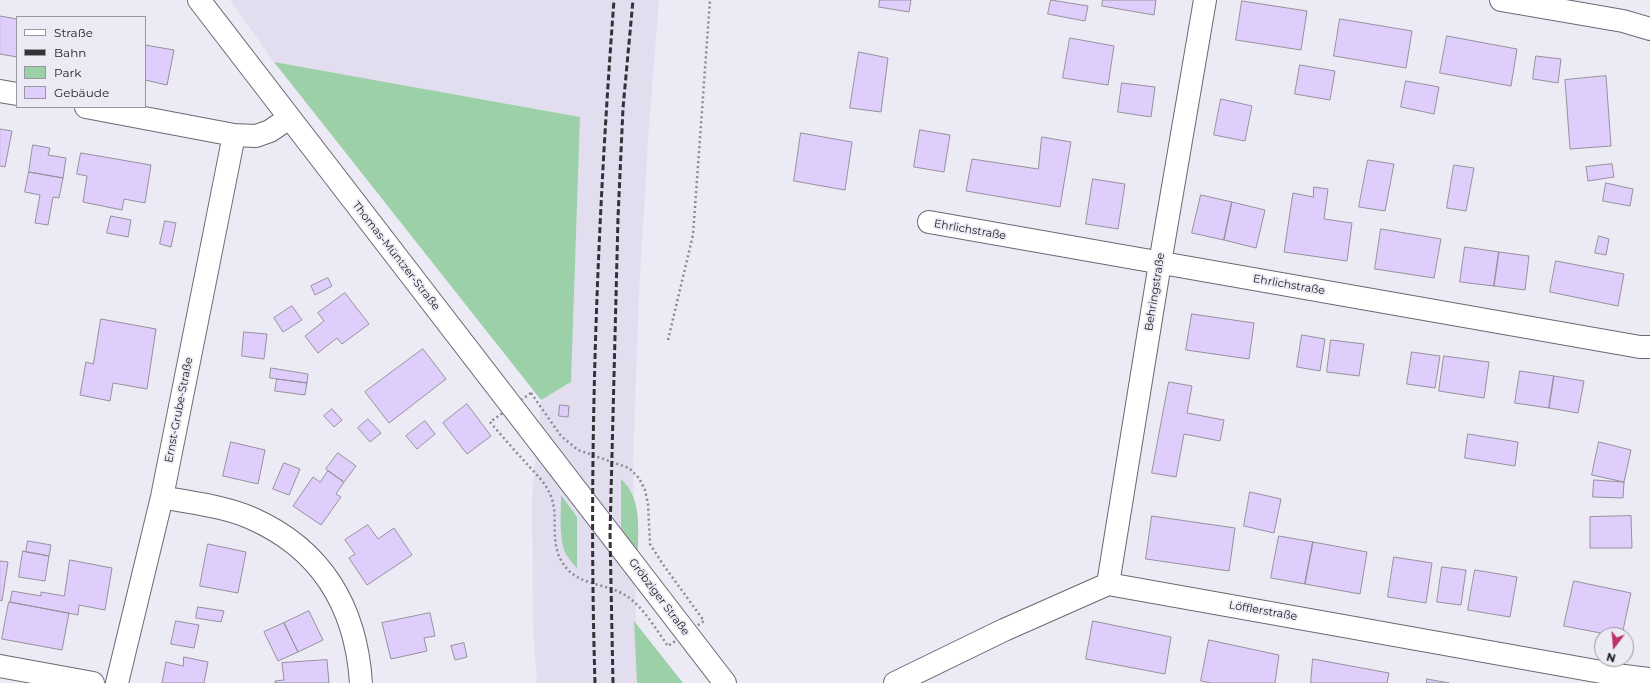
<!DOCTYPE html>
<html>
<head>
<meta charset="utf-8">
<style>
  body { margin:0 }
  #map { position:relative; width:1650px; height:683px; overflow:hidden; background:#eceaf5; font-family:Montserrat,sans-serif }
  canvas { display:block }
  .legend { position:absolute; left:16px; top:16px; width:130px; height:92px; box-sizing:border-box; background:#eceaf5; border:1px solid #9998a0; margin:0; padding:5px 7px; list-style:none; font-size:12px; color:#1d1c20 }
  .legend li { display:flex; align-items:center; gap:8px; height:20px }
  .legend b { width:20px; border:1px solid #9998a0 }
  .north { position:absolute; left:1594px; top:627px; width:40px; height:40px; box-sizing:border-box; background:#eceaf5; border:1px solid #9998a0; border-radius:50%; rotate:196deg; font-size:11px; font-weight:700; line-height:16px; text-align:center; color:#1d1c20 }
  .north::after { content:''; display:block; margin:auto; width:14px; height:18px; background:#bf3264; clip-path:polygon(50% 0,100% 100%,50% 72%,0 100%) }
</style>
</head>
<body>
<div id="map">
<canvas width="1650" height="683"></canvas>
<ul class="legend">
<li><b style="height:5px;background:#fff"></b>Straße</li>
<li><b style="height:5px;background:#333237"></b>Bahn</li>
<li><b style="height:11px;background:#9bd0a8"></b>Park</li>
<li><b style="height:11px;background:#dfcdfc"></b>Gebäude</li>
</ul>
<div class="north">N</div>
</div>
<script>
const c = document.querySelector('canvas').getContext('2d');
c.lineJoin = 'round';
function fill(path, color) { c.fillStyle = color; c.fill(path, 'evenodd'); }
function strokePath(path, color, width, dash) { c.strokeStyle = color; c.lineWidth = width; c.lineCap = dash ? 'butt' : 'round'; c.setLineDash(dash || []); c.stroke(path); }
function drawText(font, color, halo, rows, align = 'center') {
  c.font = font + ' Montserrat,sans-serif'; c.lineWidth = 3.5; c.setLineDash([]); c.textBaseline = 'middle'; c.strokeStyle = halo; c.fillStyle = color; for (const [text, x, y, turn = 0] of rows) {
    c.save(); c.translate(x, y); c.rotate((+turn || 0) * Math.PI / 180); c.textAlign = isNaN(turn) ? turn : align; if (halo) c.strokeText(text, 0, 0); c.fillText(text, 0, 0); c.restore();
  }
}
const built = new Path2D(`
  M230,0h429l-10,125 -10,168 -6,168 4,222h-100l-4,-57 -1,-130 9,-96 30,-18 9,-265 -306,-55z`);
const green = new Path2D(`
  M274,62l306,55 -9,265 -30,18z
  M621,479c21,19 17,48 17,74l-17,-25z
  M561,495l16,22v51c-5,-5 -10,-11 -13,-18 -5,-16 -3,-38 -3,-55z
  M634,621l49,62h-46z`);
const building = new Path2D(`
  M880,0h31l-2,12 -30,-5z
  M1051,0l37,6 -3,15 -37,-7z
  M1103,0h53l-2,15 -52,-9z
  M1242,1l65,10 -6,39 -65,-10z
  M0,16l17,3v38l-17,-3z
  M1340,19l72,12 -6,37 -72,-12z
  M1447,36l70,13 -6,37 -71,-13z
  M1070,38l44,8 -6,39 -45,-7z
  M145,45l29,5 -7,35 -22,-5z
  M859,52l29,6 -7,54 -31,-4z
  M1536,56l25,3 -3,24 -25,-4z
  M1300,65l35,6 -5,29 -35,-6z
  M1606,76l5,70 -41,3 -5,-69z
  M1406,81l33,6 -5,27 -33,-7z
  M1122,83l33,4 -4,30 -33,-5z
  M1221,99l31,7 -7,35 -31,-6z
  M0,129l12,2 -7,36 -5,-1z
  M920,130l30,5 -6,37 -30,-5z
  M801,133l51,9 -7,48 -51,-9z
  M1042,137l29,5 -11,65 -94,-16 6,-32 66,10z
  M33,145l17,3 -2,7 18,3 -3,20 -34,-6z
  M81,153l70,12 -6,38 -21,-4 -2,11 -39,-8 4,-26 -10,-2z
  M1368,160l26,4 -9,47 -26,-4z
  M1612,164l2,13 -26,4 -2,-14z
  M1454,165l20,3 -8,43 -19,-3z
  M29,172l34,6 -4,20 -6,-1 -5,28 -13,-2 5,-28 -15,-3z
  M1093,179l32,5 -7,45 -32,-5z
  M1606,183l27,6 -3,17 -27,-5z
  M1314,187l14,2 -4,30 28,4 -5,38 -63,-9 9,-59 20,4z
  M1201,195l31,7 -8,38 -32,-7z
  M1232,202l33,8 -9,38 -32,-8z
  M111,216l20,4 -3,17 -21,-4z
  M165,221l11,2 -5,24 -11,-3z
  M1381,229l60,10 -7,39 -59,-9z
  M1599,236l10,3 -3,16 -11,-2z
  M1465,247l34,5 -5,34 -34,-4z
  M1499,252l30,4 -4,34 -31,-4z
  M1556,261l68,13 -6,32 -68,-14z
  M328,278l4,8 -17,9 -4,-9z
  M345,293l24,31 -27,20 -5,-6 -19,15 -13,-17 19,-15 -6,-8z
  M292,306l10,14 -19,12 -9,-14z
  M1192,314l62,9 -5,36 -63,-9z
  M101,319l55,10 -9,60 -34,-6 -3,18 -30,-6 6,-33 7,2z
  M244,332l23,2 -3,25 -22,-3z
  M1302,335l23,4 -5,32 -23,-4z
  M1331,340l33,4 -5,32 -32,-4z
  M423,349l23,30 -57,44 -24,-31z
  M1412,352l28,4 -5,32 -28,-4z
  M1444,356l45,6 -5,36 -45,-7z
  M271,368l37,6 -1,9 -37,-5z
  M1520,371l34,5 -5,32 -34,-5z
  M1554,376l30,5 -6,32 -29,-5z
  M277,379l30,4 -2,12 -30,-4z
  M1169,382l23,4 -5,27 37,7 -4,21 -36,-7 -8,43 -24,-4z
  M467,404l24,32 -24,18 -24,-31z
  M560,405l9,1 -1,11 -9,-1z
  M332,409l10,11 -8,7 -10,-11z
  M368,419l13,14 -11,9 -12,-14z
  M425,421l10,13 -18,15 -11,-13z
  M1468,434l50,8 -3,24 -50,-8z
  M231,442l34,8 -7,34 -35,-8z
  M1599,442l32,8 -7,32 -32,-7z
  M338,453l18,13 -12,16 -18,-13z
  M284,463l16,6 -11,26 -16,-6z
  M328,471l16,11 -8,12 5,3 -20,28 -28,-19 20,-29 7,5z
  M1594,480l30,2 -1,16 -30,-1z
  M1250,492l31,7 -7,34 -30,-7z
  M1152,516l83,12 -6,43 -83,-12z
  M1631,516l1,32h-42v-31z
  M368,525l10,14 16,-11 18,27 -45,30 -18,-27 6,-4 -10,-14z
  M1279,536l34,6 -8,42 -34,-6z
  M28,541l23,4 -2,11 -23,-4z
  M1313,542l54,10 -7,42 -55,-10z
  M208,544l38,8 -8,41 -38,-7z
  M23,551l26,5 -4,25 -26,-4z
  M1394,557l38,6 -6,40 -38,-6z
  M70,560l42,8 -7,42 -26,-5 -1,10 -68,-13 2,-11 29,5v-4l23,4z
  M0,561l8,1 -6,39 -2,-1z
  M1442,567l24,3 -5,35 -24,-3z
  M1475,570l42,7 -7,40 -42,-7z
  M1574,581l57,12 -9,42h-11l-47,-9z
  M9,602l60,11 -7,37 -60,-11z
  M198,607l26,4 -3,11 -25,-4z
  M309,611l14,29 -25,12 -14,-29z
  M430,613l5,23 -11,2 3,13 -36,8 -9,-36z
  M176,621l23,4 -5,23 -23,-4z
  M1093,621l78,16 -6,37 -79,-15z
  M284,623l14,29 -20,9 -14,-29z
  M1209,640l70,15 -4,28h-64l-10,-2z
  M464,643l3,14 -12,3 -4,-14z
  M184,657l24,5 -4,21h-42l4,-21 17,4z
  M1313,659l76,14 -2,10h-76z
  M327,660l2,23h-54v-2l9,-1 -2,-17z
  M1427,679l22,4h-22z`);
const path = new Path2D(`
  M668,340l25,-105 17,-235
  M531,393l30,43 17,14 51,18 10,10 6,12 3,14 2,40 12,19 42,58 -36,25c-11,-15 -24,-38 -40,-49 -18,-13 -44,-11 -60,-27 -23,-25 -6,-54 -19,-78 -5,-11 -15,-20 -23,-29 -12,-13 -24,-27 -36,-41z`);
const street = new Path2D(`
  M1501,0l122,21 27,8
  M0,91l17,3
  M86,107l148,28 22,1 14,-5 19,-13
  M929,222l711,125h10
  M162,497c29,6 62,9 89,21 71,31 105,89 110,165
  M1108,584l52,-321 45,-263
  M0,666l93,17
  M117,683l45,-186 72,-362
  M895,683l109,-53 104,-46 516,92 26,3`);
const secondary = new Path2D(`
  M199,0l526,683`);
const rail = new Path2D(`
  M595,683c-7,-228 2,-456 19,-683
  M613,683l-3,-149 8,-316 5,-110 10,-108`);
const streetNames = [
  ["Ehrlichstraße",970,230,10],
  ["Thomas-Müntzer-Straße",396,256,52],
  ["Ehrlichstraße",1289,285,10],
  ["Behringstraße",1155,292,-81],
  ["Ernst-Grube-Straße",179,410,-79],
  ["Gröbziger Straße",659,597,53],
  ["Löfflerstraße",1263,611,10]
];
fill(built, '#e2def0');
fill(green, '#9bd0a8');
fill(building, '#dfcdfc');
strokePath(building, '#95929b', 1);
strokePath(street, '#6b6972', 24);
strokePath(secondary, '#6b6972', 24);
strokePath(path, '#8a8890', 2.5, [2, 3]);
strokePath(street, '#fff', 22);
strokePath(secondary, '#fff', 22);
strokePath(rail, '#333237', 3, [6, 3]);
drawText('11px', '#1d1c20', '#eceaf5', streetNames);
</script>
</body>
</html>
